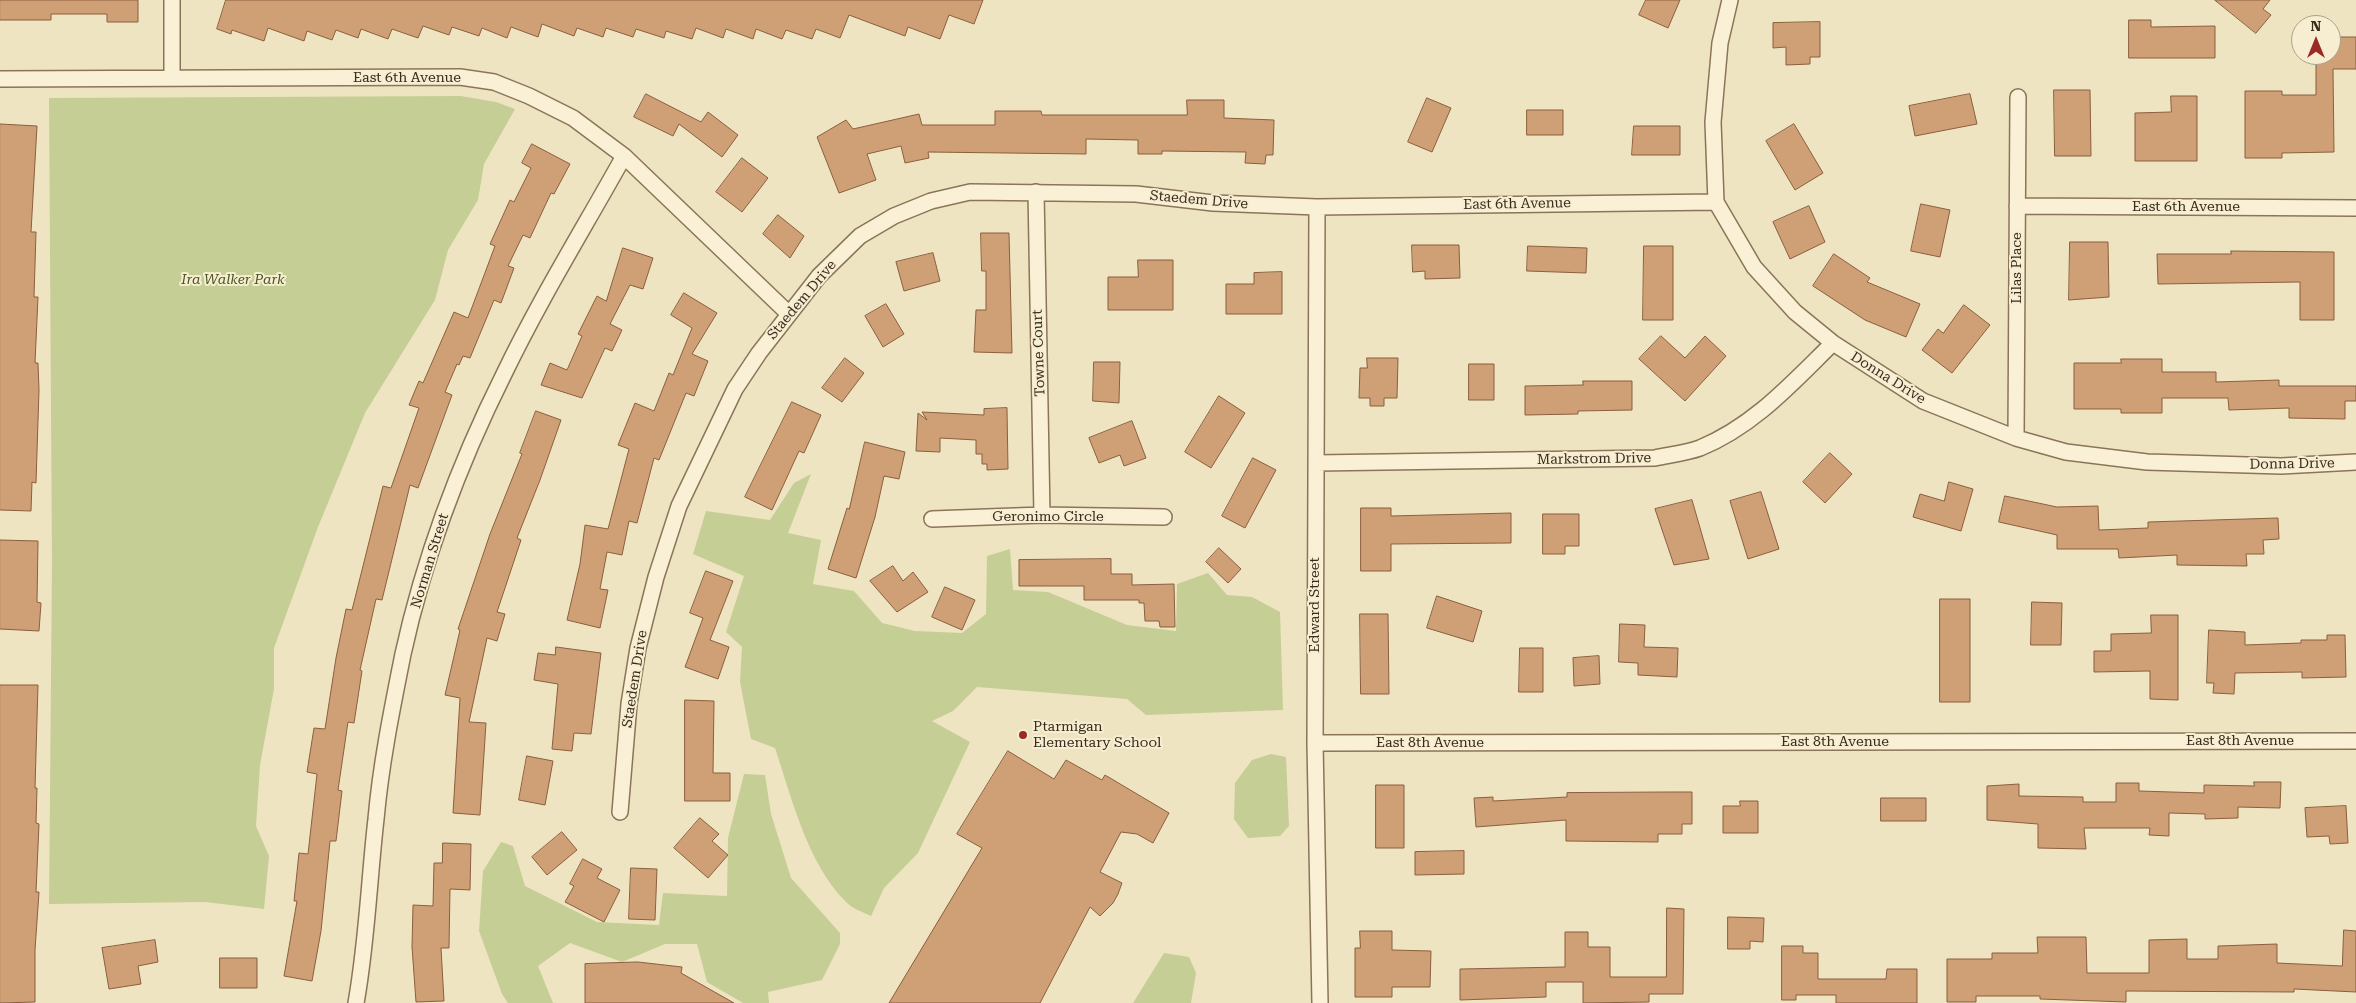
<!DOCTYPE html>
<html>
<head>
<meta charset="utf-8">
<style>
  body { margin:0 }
  #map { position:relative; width:2356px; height:1003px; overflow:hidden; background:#efe4c1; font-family:"Roboto Serif",serif }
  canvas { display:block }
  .north { position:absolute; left:2291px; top:15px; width:50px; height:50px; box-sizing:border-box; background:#f7edd1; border:1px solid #aba089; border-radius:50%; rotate:0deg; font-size:14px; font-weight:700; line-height:20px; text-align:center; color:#392c1d }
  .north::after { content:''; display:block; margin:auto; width:18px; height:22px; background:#9b2a26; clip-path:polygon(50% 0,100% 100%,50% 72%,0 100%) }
</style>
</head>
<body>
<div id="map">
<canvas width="2356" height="1003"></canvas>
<div class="north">N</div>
</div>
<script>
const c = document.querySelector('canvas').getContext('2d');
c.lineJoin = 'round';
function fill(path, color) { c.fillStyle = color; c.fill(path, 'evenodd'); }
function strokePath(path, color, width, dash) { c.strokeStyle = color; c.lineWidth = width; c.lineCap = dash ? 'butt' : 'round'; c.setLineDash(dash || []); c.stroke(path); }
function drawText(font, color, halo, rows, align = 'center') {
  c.font = font + ' "Roboto Serif",serif'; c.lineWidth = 4; c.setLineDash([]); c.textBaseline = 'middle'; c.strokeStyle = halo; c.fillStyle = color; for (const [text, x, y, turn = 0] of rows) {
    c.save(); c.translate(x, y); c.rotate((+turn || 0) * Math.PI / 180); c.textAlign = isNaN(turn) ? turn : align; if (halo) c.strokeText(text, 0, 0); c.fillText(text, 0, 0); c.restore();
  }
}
const green = new Path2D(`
  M461,96l35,6 19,7 -31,55 -6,36 -30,50 -13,50 -70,113 -47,114 -44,121v41l-14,76 -4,61 13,30 -5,53 -59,-7 -156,2 3,-340 -3,-466z
  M811,474l-23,59 33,7 -8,44 41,7 28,32 33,8 47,2 24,-19 1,-58 23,-7 3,41 35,2 79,33 49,6 1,-47 31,-11 19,22 25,2 28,15 3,98 -137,5 -19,-16 -150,-12 -24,24 -21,10 38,21 -52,111 -34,35 -13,28c-8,-4 -18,-7 -24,-13 -39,-38 -55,-104 -72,-155l-24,-9 -11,-57 2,-35 -16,-15 18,-56 -51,-22 13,-43 64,9 24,-37z
  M1271,754l15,3 3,69 -9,10 -32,2 -14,-19 1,-36 17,-23z
  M744,774l21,1 6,39 20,64 49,55v11l-18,36 -54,12 1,11h-26l-36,-21 -10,-38h-32l-43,18 -52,-19 -32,23 15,37h-45l-6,-9 -23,-63 4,-60 18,-29 12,4 12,40 72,36 62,3 4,-32 64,3 1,-58z
  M1164,953l25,4 7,16 -5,30h-58z`);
const building = new Path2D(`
  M0,0h138v22h-31v-8h-56v6h-51z
  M226,0h757l-9,24 -25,-9 -9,24 -32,-12 -3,9 -56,-21 -9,23 -24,-9 -4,10 -26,-9 -4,9 -26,-10 -3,10 -27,-10 -3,9 -27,-10 -4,11 -26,-8 -2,7 -28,-9 -3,8 -27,-9 -3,9 -26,-9 -3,8 -32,-12 -4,13 -27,-10 -4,11 -25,-10 -3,8 -27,-9 -3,8 -26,-9 -5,12 -26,-9 -4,10 -27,-10 -3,9 -22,-8 -4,10 -25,-9 -3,10 -36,-13 -4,13 -32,-11 -1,4 -14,-5z
  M1646,0h34l-12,28 -29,-13z
  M2215,0h55l-7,9 8,6 -15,18z
  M2129,20h22v7l64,-1v32h-86z
  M1820,22v35h-10v7l-24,1v-18l-13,1v-25z
  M2331,37h25v32h-23l1,83 -52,1v5h-37v-67h37v4h34v-40h15z
  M2054,90h36l1,66h-36z
  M646,94l55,28 7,-10 30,23 -16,22 -43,-33 -6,12 -39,-19z
  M1970,94l7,30 -62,12 -6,-30z
  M2171,96h26v65h-62v-48l36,-1z
  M1427,98l24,10 -19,44 -24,-10z
  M1187,100h37v18l50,2 -1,35h-7l-1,9 -20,-1 1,-11 -84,-1v3h-24v-14l-52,-1v15l-158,-2 1,6 -24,5 -4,-17 -34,8 9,26 -37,13 -22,-56 29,-17 7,9 66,-15 3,11h73v-14h46l1,4h145z
  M1527,110h36v25h-36z
  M0,124l37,2 -6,106h5l-2,65h4l-3,66h3l1,27 -3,93 -4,-1 -1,29 -31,-1z
  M1794,124l29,49 -28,17 -29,-49z
  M1634,126h46v29h-48z
  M532,144l38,20 -16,30 -3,-1 -21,45 -7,-3 -15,31 6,2 -13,35 -7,-3 -24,58 -7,-2 -4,9 -2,-1 -12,28 7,3 -34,93 -8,-3 -28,115 -6,-1 -16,71 2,1 -8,52 -6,-1 -10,68 4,1 -6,50h-6l-9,90 -9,50 -28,-5 13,-75h-3l5,-48 9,1 9,-80 -10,-2 7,-44 11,1 11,-71 10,-49 6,1 31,-124 8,2 28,-80 -10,-3 10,-24 4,2 31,-71 14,6 27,-72 -5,-2 20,-44 4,2 17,-34 -9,-5z
  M742,158l26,20 -26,34 -26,-20z
  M1921,204l29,6 -10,47 -29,-6z
  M1809,206l16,36 -35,17 -17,-37z
  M778,215l26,21 -14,22 -27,-24z
  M981,233h28l3,120 -38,-1 2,-42h10v-39h-4z
  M2070,242h38l1,55 -40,3z
  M1412,245h47l1,33 -35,1v-8l-12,1z
  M1528,246l59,2 -1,25 -59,-2z
  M1644,246h29v74h-30z
  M623,248l30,10 -10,31 -13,-4 -20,39 12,6 -10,21 -7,-3 -23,50 -41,-13 9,-22 17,7 15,-34 -4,-2 19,-38 9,5z
  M2231,251l103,1v68h-34v-38l-142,2 -1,-30h74z
  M933,253l7,28 -36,10 -8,-29z
  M1834,254l36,24 -3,4 53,22 -14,33 -41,-17 -52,-34z
  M1138,260h35v50h-65v-33h30z
  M1282,272v42h-56v-30h28v-11z
  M684,293l33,20 -25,41 16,7 -14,35 -8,-3 -27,67 -5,-2 -17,65 -8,-2 -7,34 -15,-3 -7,37 8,1 -8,38 -33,-8 13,-56 5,-39 23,4 21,-80 -11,-4 17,-42 19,8 15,-38 4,2 19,-47 -21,-13z
  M886,304l18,30 -21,13 -18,-31z
  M1964,305l26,20 -38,48 -30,-23 16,-21 5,4z
  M1661,336l24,22 20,-22 21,20 -41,45 -46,-42z
  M845,358l19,15 -22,29 -20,-14z
  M1367,358h31l-1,40h-13v8h-14v-8h-11l1,-30h7z
  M2121,359h41v13h54v10l63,-2v6h77v15h-11v18l-56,-1v-10l-60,2 -1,-12h-66v15h-41v-4h-47v-46h47z
  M1094,362h26l-1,41 -26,-2z
  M1469,364h25v36h-25z
  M1583,381h49v29l-54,1v3l-53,1v-29l58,-1z
  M1219,396l26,17 -34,55 -26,-16z
  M792,402l29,13 -17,38 -5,-2 -27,59 -27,-13z
  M1007,408l1,61 -21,1v-6h-5v-10h-6v-14l-36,-2v14l-24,-1 2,-38 9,7 -5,-8 62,3v-6z
  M536,411l25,9 -21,60 -23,58 4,2 -24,72 8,2 -8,27 -10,-3 -18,84 17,1 -6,92 -27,-2 7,-115 -15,-3 15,-65 -2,-1 32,-95 32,-80 -2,-1z
  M1132,421l14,37 -22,8 -4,-11 -21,8 -10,-25z
  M865,442l40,10 -6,27 -15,-3 -9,41 -19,61 -28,-9 19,-61 2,1z
  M1830,453l22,21 -27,29 -22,-21z
  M1253,458l23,12 -31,58 -23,-12z
  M1949,482l24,7 -12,42 -48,-14 7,-23 24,7z
  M1761,492l18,57 -31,10 -18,-58z
  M2005,496l52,11 41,-1 1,24 49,-2v-6l130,-4 1,21 -16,1 1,14h-18l1,12 -70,-1v-10l-58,3 -1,-9h-61v-14l-58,-13z
  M1692,500l17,59 -35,6 -19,-56z
  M1361,508h30v8l120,-3v30l-120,1v27h-30z
  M1543,514h36v32h-14v8h-22z
  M0,540l38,1 -1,61 4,1 -2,28 -39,-2z
  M1219,548l22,21 -13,14 -22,-21z
  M1111,559v15h21v11l42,-1 1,43h-15l-1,-6h-14l-1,-18h-5v-3h-55v-14h-65v-26z
  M893,566l10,15 10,-9 15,20 -31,20 -27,-31z
  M706,571l27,10 -23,59 19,7 -11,32 -33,-12 18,-49 -13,-5z
  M945,587l30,13 -13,30 -30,-13z
  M1437,596l45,15 -9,31 -46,-14z
  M1940,599h30v103h-30z
  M2032,602l30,1 -1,42h-30z
  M1360,614h28l1,80h-28z
  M2151,615h27v85l-28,-1v-28l-56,1v-21h17v-17l40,-1z
  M1620,624l25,1 -1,22 34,1 -1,29 -39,-2v-12l-19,-1z
  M2209,630l36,2v13l56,-2v-3h26v-5h18l1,42 -44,1v-6l-67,1 -1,21 -21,-1 1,-10h-7z
  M556,647l45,6 -10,81 -17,-1 -2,18 -20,-2 6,-65 -24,-4 4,-27 17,2z
  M1520,648h23v44h-24z
  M1599,656l1,28 -26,2 -1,-28z
  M0,685h38l-3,103h2l-1,35 3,1 -3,68h3l-4,58v52l-35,1z
  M685,700l29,1 -1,72h17v28h-45z
  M1008,751l46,28 12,-19 36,20 3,-5 64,38 -16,30 -16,-9 -16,-2 -21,40 22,11 -4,11 -5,9 -13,13 -10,-9 -50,96h-151l93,-155 -25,-14z
  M527,756l26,5 -8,44 -26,-5z
  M2254,782h27l-1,26 -42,-1v11l-33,1v-5l-36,-1v23l-20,-1 1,-7h-66l2,21 -48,-1v-24l-51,-4v-34l32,-2v12l64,1v5h33v-19h23v8l65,2v-8l50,1z
  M1376,785h28v63h-28z
  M1667,792h25v32h-10v10h-24v8l-92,-1v-21l-90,7 -2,-29 19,-1v4l74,-4v-4z
  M1881,798h45v23h-45z
  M1740,801h18v32h-35v-27h17z
  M2346,806l2,37 -18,1 -1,-8 -22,1 -2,-29z
  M700,818l19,16 -7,7 16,14 -20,23 -34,-30z
  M562,832l15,18 -30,25 -15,-18z
  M443,843l28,1 -1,46 -20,-1 -1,59h-8l3,53 -28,1 -4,-55 1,-42 20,1 1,-43h8z
  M1464,851v23l-49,1v-23z
  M583,859l19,10 -5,9 23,12 -16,32 -39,-20 9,-16 -4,-2z
  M631,868l26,1 -2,51 -26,-1z
  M1667,908l17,1 -1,85h-34v8l-66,1v-21h-37v15l-86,3v-31l105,-2v-35h23v15h22v30h56z
  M1728,917l36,1 -1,24 -13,-1v8h-22z
  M2344,930l12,1v61l-62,-3v3l-168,-1v11l-86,-3v-3h-64v6h-29v-43h45v-6h46l-1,-16h49l1,36h62v-33l38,-1v20h31v-13l59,-2v19l65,3z
  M1360,931h32v19l39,1 -1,36h-38v10h-37v-49h5z
  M155,940l3,22 -20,4 3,18 -32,5 -7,-41z
  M1782,946h21v7h15v26h68l1,-10h30v34h-81v-8h-40v5h-14z
  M220,958h37v30h-37z
  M638,962l44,5 -1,6 53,30h-149v-39z`);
const street = new Path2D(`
  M1730,0l-10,43 -7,79 3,80 38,65 41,45 38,31 90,58 93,37 50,14 81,10 134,4 75,-4
  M172,78v-78
  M0,79l460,-2 34,5 35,14 44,22 51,38 165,158
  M1036,192l6,323
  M2017,206l339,2
  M1317,207l-2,536 5,260
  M2016,438l2,-341
  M1316,463l339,-5c14,-3 31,-5 45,-10 54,-22 92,-65 133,-105
  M932,519l110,-4 122,2
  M1315,743l1041,-2
  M620,812l9,-108 9,-56 18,-71 23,-71 56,-117 24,-36 60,-77 41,-40 34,-20 37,-15 39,-9 166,2 77,9 104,4 399,-5
  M356,1003c11,-61 13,-123 20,-184 5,-56 16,-110 27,-165 21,-96 57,-192 101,-280 36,-75 80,-146 120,-218`);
const markers = [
  [1023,735,5,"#9b2a26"]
];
const streetNames = [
  ["East 6th Avenue",407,78],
  ["Staedem Drive",1199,200,5],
  ["East 6th Avenue",1517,204,-1],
  ["East 6th Avenue",2186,207],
  ["Lilas Place",2017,268,-90],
  ["Staedem Drive",802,300,-50],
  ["Towne Court",1039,353,-92],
  ["Donna Drive",1888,378,32],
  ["Markstrom Drive",1594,459,-1],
  ["Donna Drive",2292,464,-1],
  ["Geronimo Circle",1048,517],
  ["Norman Street",430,561,-73],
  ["Edward Street",1315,605,-90],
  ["Staedem Drive",635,679,-81],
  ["East 8th Avenue",2240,741],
  ["East 8th Avenue",1835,742],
  ["East 8th Avenue",1430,743]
];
const parkNames = [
  ["Ira Walker Park",233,280]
];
const poiNames = [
  ["Ptarmigan",1033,727],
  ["Elementary School",1033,743]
];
fill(green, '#c5ce95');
fill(building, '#cf9f76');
strokePath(building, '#8a5f3d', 1);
strokePath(street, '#8a7558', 18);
strokePath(street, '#faf0d5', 15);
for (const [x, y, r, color] of markers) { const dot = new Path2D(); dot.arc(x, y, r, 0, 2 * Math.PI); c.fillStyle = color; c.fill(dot); strokePath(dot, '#f7edd1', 2); }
drawText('14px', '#392c1d', '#f7edd1', streetNames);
drawText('italic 14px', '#475623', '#f7edd1', parkNames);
drawText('14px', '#392c1d', '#f7edd1', poiNames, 'left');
</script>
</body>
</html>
